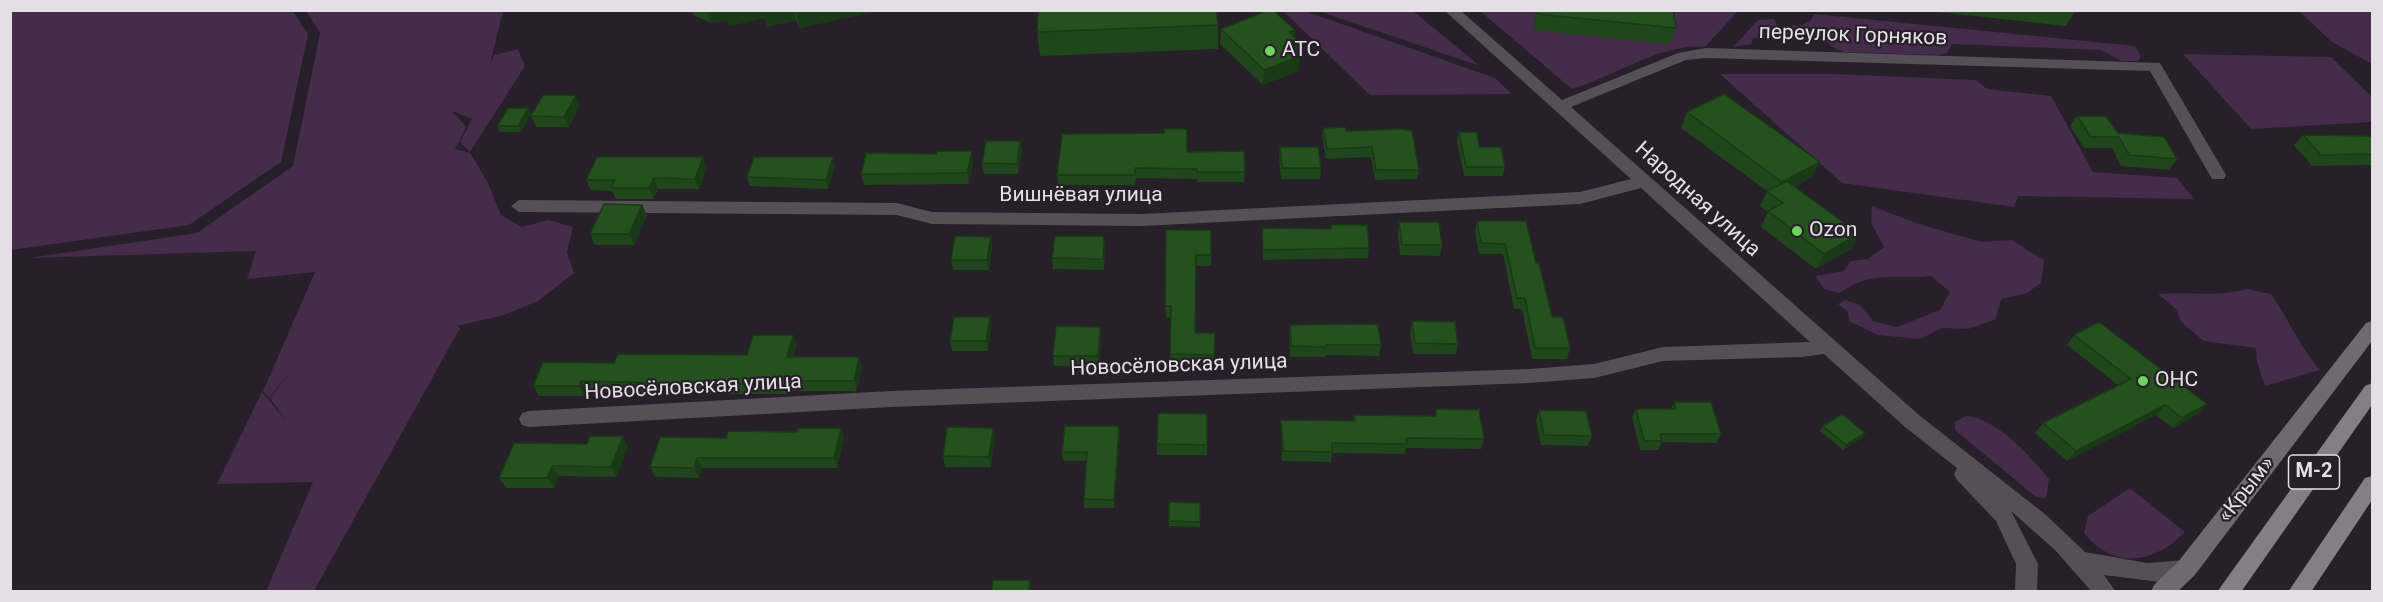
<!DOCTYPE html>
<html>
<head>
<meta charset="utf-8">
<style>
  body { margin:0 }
  #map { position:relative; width:2383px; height:602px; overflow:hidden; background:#271f29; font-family:Roboto,sans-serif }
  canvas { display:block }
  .frame { position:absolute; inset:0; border:12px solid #e4dfe5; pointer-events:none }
</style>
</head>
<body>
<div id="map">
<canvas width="2383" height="602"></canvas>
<div class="frame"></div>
</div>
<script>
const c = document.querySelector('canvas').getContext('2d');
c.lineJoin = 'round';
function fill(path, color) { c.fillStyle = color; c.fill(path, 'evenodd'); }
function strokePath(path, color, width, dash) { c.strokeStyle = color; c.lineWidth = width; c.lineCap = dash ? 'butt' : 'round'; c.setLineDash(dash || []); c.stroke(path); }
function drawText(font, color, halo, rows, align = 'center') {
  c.font = font + ' Roboto,sans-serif'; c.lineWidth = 4.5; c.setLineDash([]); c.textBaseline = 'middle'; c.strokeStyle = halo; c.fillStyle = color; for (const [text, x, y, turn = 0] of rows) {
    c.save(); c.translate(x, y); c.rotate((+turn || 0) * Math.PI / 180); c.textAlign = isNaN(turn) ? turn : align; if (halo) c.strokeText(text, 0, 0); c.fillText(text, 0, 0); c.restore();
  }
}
const green = new Path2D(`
  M1302,10l193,68 17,16 -142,1 -86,-83z
  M2369,10l3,2v52l-40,-22 -33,-31z
  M10,11h283l15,23 -27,128 -92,63 -178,25z
  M503,11l-13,53 4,-9 24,-6 7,17 -55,86 -10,-10 12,-23 -20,-8 14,16 -11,22 15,4 17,28 14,34 21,12 27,-7 24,7 -6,25 7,21 -36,28 -34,14 -47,11 3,2 -146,263h-48l47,-109 -96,2 45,-92 24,29 -16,-23 25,-32 -26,32 -6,-7 52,-119 -68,7 9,-28 -227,7 168,-25 96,-67 27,-133 -14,-22z
  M1318,11h95l67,55z
  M1480,11h54l1,18 132,-18h71l-33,36c-43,-5 -93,31 -133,42z
  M1814,14l321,32 6,11 -3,4h-17l-20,-11 -149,-6 -5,9 -8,2 -95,-3 -10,-4 -9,-7 -72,-3 -2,6 -18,3 25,-27 16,-1 4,8 24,-2 9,-5z
  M2183,54l148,3 41,40v25l-121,7z
  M1720,74h115l141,6 11,9 64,7 42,76 84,6 17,21 -176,-3 -4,11 -172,-24z
  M1872,206l47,18 63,18 29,-2 33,20 -3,23 -14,10 -26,6 -5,20 -28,10 -26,-1 -22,11 -42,-4 -29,-14 -1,-9 -10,-8 7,-4 15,5 13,16 24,6 43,-17 10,-18 -19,-16c-35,4 -60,-6 -91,17l-16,-4 -9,-13 29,-5 7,-10 17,-2 16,-12 -13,-24z
  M2246,289l25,5c18,26 29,53 49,76l-55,16 -8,-24 -1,-14 -52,-7 -23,-19 -5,-13 -18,-15c30,-3 59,4 88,-5z
  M1966,416c32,3 63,39 83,63l-3,19 -10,-1 -81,-67v-8z
  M2130,488l55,44c-31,32 -72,38 -101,1l4,-17z`);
const minor = new Path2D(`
  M1259,10h15v1l-7,4z
  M1444,10h16l102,90 116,-47 28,-5 454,15 66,112 -2,4h-12l-62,-108 -444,-13 -20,2 -115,47 348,308 127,100 39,37 62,11 39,-3 8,2 3,7 -3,7 -34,6 -56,-7 12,17h-24l-37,-42 -44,-39 27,53 -1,28h-22l1,-28 -20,-43 -39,-41 -3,-6 3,-6 -52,-41 -81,-73 -22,3 -139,4 -69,17 -65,5 -638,24 -362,20 -7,-2 -3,-6 3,-6 7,-2 362,-20 638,-22 65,-5 69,-17 147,-5 -169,-154 -61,16 -438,22 -210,-2 -35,-9 -378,-3 -8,-6 8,-6 378,3 35,9 210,2 438,-22 51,-13z`);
const secondary = new Path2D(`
  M2372,321v20l-178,235 -17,16h-26l3,-7 24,-23 188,-239z`);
const primary = new Path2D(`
  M2372,383v22l-131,187h-24l148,-206z
  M2372,476v24l-61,92h-23l77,-114z`);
const wall = new Path2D(`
  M691,10h190l-81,18 -4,-8 -29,7 -3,-9 -35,8 -2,-6 -16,3 -18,-8z
  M1534,10h139l3,18 -6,16 -135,-14z
  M1919,10h156v1l-9,15z
  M1218,25v24l-178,7 -3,-24z
  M1221,29l73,8 5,34 -36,14 -43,-41z
  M580,106l-11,21h-33l-5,-11z
  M528,108l3,5 -10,19h-21l-3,-6z
  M1687,112l125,65 -17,10 64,47 -8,15 -35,20 -55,-42 7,-15 -8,-6 7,-15 -86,-63z
  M2077,116l41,17 59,26 -8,11 -48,-4 -9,-18h-28l-14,-22z
  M1323,128l23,3 73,39 -2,9 -42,1 -4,-23 -45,2 -4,-22z
  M1459,132l46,35 -2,9h-39l-7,-35z
  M2303,135l70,1v29l-61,1 -18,-21z
  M1020,141l2,11 -4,22h-34l-2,-11z
  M1280,147l41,21 -1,11h-39l-2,-21z
  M1187,152l58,20 -1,10h-47v-3l-61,-1 -1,7h-77l-1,-10z
  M703,157l4,11 -8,21h-41l-4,10h-38l-4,-8 -21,-1 -5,-10z
  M973,162l-4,22 -105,1 -3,-11z
  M835,166l-7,23 -78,-3 -3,-9z
  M642,205l5,10 -13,30h-39l-5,-11z
  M1477,221l59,42 16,54 18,31 -3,11h-35l-10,-50h-8l-11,-55h-24l-4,-23z
  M1399,222l43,23 -2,11 -40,-1 -2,-22z
  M1331,225l38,23 -1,10 -105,2 -1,-32 68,1z
  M1211,230v36h-15l-1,67h20l-1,32 -44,-1 1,-47h-5l-1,-11z
  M991,237l1,10 -3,23h-36l-2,-10z
  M1105,247l-1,23 -51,-1 -1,-11z
  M1412,321l46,23 -2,10h-43l-3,-22z
  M1290,325l91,20 -2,11 -54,-1v2h-35l-1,-22z
  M1100,327l1,10 -2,29h-45l-1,-10z
  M991,328l-3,23h-36l-2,-10z
  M793,335l4,10 -4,12 69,10 -5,24h-66l-1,3h-83l-120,-3 -3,5h-45l-6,-10 81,-23 133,-8z
  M2074,335l124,79 -25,14 -17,-13 -89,46 -32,-28 8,-10 75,-38 -51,-40z
  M1674,402l47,32 -5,9 -54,-1 -4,8h-18l-8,-33 4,-8h35z
  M1436,409l48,30 -3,10 -75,-1 -1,6 -73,-1 -1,9 -49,-1 -1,-31v-10l72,1 1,-6 80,1z
  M1539,410l53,26 -4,10 -47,-1 -5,-24z
  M1207,414v41h-50v-11z
  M1823,426l42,7 -3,5 -19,12 -23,-19z
  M841,428l3,11 -7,29h-135l-3,10 -44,-1 -5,-10 76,-29z
  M993,428l2,10 -4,29h-46l-2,-11z
  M1120,435l-6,73h-30v-9l2,-38h-23l-1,-9z
  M628,446l-11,31 -58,-1 -5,12h-48l-7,-10z
  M1200,503v24l-31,-1v-5z`);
const shadedWall = new Path2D(`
  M707,10h17l3,10 -16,3z
  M728,10h34l2,8 -35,8 -5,-15z
  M770,10h24l2,10 -29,7 -4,-15z
  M810,10h71l-81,18 -4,-15z
  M1295,30l-1,12 4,-2 -1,15 -10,4 2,-27z
  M1300,56l-1,15 -36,14 1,-15z
  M576,95l4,11 -11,21 -5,-10z
  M528,108l3,5 -10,19 -3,-6z
  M1020,141l2,11 -4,22 -1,-10z
  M972,151l1,11 -4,22 -2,-11z
  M703,157l4,11 -8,21 -4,-10z
  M833,157l2,9 -7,23 -2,-9z
  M1820,162l-8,15 -37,21 7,-16z
  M654,178l4,11 -4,10 -5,-11z
  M642,205l5,10 -13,30 -5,-11z
  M1859,234l-8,15 -35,20 8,-15z
  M1104,236l1,11 -1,23 -1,-11z
  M991,237l1,10 -3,23 -2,-10z
  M990,317l1,11 -3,23 -2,-10z
  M1100,327l1,10 -2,29 -1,-10z
  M793,335l4,10 -7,22 -3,-10z
  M859,357l3,10 -5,24 -3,-10z
  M581,381l6,10 -3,5 -5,-10z
  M787,381l4,10 -1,3 -4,-10z
  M2207,404l-9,10 -25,14 9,-10z
  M2165,405l-9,10 -89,46 9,-10z
  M1119,426l1,9 -6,73v-8z
  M841,428l3,11 -7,29 -3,-10z
  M993,428l2,10 -4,29 -2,-10z
  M1865,433l-3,5 -19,12 3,-5z
  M623,436l5,10 -11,31 -6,-10z
  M697,458l5,10 -3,10 -5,-10z
  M552,466l7,10 -5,12 -7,-10z
  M1030,580l2,11h-3z`);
const building = new Path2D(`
  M795,10h15l-14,3z
  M1060,10h156l2,15 -181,7 1,-21z
  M1269,10h4l22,20 -6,2 9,8 -10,4 12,12 -36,14 -43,-41z
  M1538,10h135l3,18 -138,-14z
  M1724,94l96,68 -38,20 -95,-70z
  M543,95h33l-12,22 -33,-1z
  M508,108h20l-10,18h-21z
  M2077,116h29l12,17 46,4 13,22 -48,-4 -10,-18h-28z
  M1345,127l1,4 55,-2 11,2 7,39h-43l-4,-23 -45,2 -4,-21z
  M1165,129h22v23l57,-1 1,21h-48v-3l-62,-1v7h-78l5,-41 102,-1z
  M1459,132h18l2,15h22l4,20h-39z
  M2303,135l70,1v18l-52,1z
  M986,141h34l-3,23 -35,-1z
  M1280,147h38l3,21h-39z
  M937,151h35l-5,22 -106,1 5,-21 70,1z
  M597,157h106l-8,22 -41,-1 -5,10h-38l4,-8h-29z
  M754,157h79l-7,23 -79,-3z
  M1787,181l72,53 -35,20 -56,-43 15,-8 -16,-12z
  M604,204l38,1 -13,29h-39z
  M1477,221h49l10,42h3l13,54h11l7,31h-35l-10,-50h-8l-12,-54 -24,-1z
  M1399,222h40l3,23h-40z
  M1331,225h36l2,23 -106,2 -1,-22 69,1z
  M1166,230h45v25h-15l-1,78h20l-1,22 -44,-1 1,-48h-6z
  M955,236l36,1 -4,23h-36z
  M1055,236h49l-1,23 -51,-1z
  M954,317h36l-4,24h-36z
  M1412,321l43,1 3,22 -43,-1z
  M2099,322l108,82 -25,14 -17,-13 -89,46 -33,-28 88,-44 -57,-44z
  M1378,324l3,21h-55v2l-35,-1 -1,-21z
  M1056,326l44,1 -2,29h-45z
  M753,335h40l-6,22h72l-5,24h-67l-1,3h-84l-121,-3 -2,5h-46l10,-24 71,1 4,-9 129,1z
  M1674,402h37l10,32h-61l2,7h-18l-8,-32h40z
  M1436,409l43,1 5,29 -78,-1 1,6 -75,-1v9l-49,-1 -2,-31 74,1 -1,-6 82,1z
  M1539,410l47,1 6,25 -48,-1z
  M1158,413l49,1v31l-50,-1z
  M1842,414l23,19 -19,12 -23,-19z
  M1065,426h54l-5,74 -30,-1 3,-47h-25z
  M947,427l46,1 -4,29 -46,-1z
  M798,428h43l-7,30h-137l-3,10 -44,-1 10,-30 66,1 2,-7 69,1z
  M590,436h33l-12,31 -59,-1 -5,12h-48l15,-35 73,1z
  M1169,502l31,1v19l-31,-1z
  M993,580h37l-1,11h-37z`);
const markers = [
  [1270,51,6,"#6ed360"],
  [1797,231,6,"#6ed360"],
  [2143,381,6,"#6ed360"]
];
const shields = [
  [2314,472,51]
];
const shieldNames = [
  ["М-2",2314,472]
];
const streetNames = [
  ["переулок Горняков",1853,36,2],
  ["Вишнёвая улица",1081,196],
  ["Народная улица",1697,200,42],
  ["Новосёловская улица",1179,366,-2],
  ["Новосёловская улица",693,388,-3],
  ["«Крым»",2247,490,-52]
];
const poiNames = [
  ["АТС",1282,51],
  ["Ozon",1809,231],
  ["OHC",2155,381]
];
fill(green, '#442c4a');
fill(minor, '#545055');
fill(secondary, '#706971');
fill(primary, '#857d87');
fill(wall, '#20461b');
fill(shadedWall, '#1a3916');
fill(building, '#25511f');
strokePath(building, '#1a3916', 1.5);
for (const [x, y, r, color] of markers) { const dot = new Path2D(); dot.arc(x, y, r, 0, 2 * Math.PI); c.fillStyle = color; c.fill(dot); strokePath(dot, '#271f29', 2); }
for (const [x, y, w] of shields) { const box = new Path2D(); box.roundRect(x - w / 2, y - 17, w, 34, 4.5); c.fillStyle = '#271f29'; c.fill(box); strokePath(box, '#e4dfe5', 1.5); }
drawText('bold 20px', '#e4dfe5', null, shieldNames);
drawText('21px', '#e4dfe5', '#271f29', streetNames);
drawText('21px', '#e4dfe5', '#271f29', poiNames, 'left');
</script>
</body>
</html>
